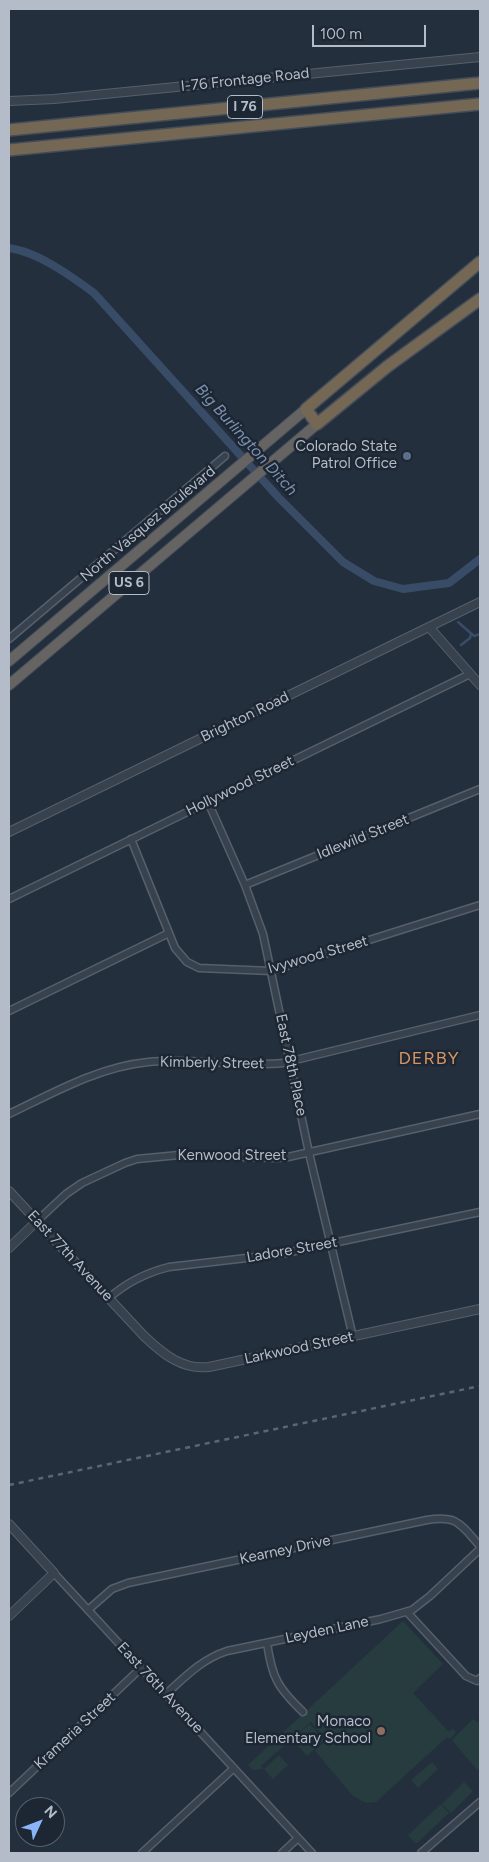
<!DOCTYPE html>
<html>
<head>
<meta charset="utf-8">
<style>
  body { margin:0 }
  #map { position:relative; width:489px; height:1862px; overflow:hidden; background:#242f3e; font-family:Figtree,sans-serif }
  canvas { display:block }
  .frame { position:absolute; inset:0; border:10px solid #b4bcc9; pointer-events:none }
  .north { position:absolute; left:15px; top:1797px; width:50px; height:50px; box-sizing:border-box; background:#1d2633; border:1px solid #59626f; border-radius:50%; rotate:47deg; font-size:14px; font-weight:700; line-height:20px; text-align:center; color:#b4bcc9 }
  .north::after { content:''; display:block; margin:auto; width:18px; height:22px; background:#8ab4f8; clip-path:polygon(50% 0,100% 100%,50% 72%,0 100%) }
  .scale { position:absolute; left:312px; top:25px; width:114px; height:22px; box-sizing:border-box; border:2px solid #b4bcc9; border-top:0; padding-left:6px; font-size:15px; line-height:18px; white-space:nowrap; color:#b4bcc9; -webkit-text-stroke:4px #1d2633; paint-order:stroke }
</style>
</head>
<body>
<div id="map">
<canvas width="489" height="1862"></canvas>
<div class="frame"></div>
<div class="north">N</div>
<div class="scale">100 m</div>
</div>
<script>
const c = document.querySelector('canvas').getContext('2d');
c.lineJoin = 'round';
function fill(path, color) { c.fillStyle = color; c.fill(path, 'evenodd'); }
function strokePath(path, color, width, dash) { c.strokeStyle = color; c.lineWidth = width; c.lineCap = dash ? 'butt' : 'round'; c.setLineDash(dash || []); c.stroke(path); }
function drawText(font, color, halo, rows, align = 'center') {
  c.font = font + ' Figtree,sans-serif'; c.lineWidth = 5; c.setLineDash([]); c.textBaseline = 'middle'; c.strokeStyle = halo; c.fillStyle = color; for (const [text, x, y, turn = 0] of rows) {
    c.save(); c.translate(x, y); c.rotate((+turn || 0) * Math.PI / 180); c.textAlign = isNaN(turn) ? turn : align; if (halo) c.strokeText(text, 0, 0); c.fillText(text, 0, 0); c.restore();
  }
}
const green = new Path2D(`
  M403,1621l40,43 -30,29 36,39 4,-3 3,3 -6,7 -3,-2 -71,65 -10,1 -13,-7 -38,-45 11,-11 -15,-18 -50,44 2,3 -10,1 -5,-5z
  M473,1719l7,4v45l-3,2 -25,-30z
  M310,1724l14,16 -17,16 -15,-17z
  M279,1755l9,10 -15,14 -9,-10z
  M432,1762l6,7 -20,19 -7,-8z
  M464,1782l9,9 -22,22 -9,-9z
  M441,1804l8,9 -33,31 -8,-9z`);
const stream = new Path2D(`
  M458,622l16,14 6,-2
  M461,645l9,-7 1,-4`);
const canal = new Path2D(`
  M9,248c29,4 62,28 85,45l185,205 64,64 31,19 29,8 46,-6 31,-24`);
const minor = new Path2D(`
  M9,639l216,-183
  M208,802l37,83 18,49 46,219 44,184
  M131,839l44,109 12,14 12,6 72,3 209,-66
  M245,885l235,-96
  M9,899l461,-225
  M9,1011l160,-78
  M9,1114c44,-21 89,-47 139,-52 45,-4 90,5 135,1l197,-48
  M37,1221l29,-27 16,-11 43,-20 12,-4 42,-4 98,3 11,-1 192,-43
  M109,1298c18,-16 36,-25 60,-31l112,-13 199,-42
  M54,1573l258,280
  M88,1610l24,-21 16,-6 299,-63c31,-5 33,4 53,26
  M407,1612l59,64 11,5 3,-3
  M267,1643c5,35 11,45 36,69
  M166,1694c19,-17 36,-35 61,-43l154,-32 31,-9 18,-14 50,-47
  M9,1793l132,-125
  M142,1853l92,-85
  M282,1853l16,-15
  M421,1853l59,-51`);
const tertiary = new Path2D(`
  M9,101l45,-2 426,-42
  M429,627l51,58
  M9,832l471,-230
  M9,1191l135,145c19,18 38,34 65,31l271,-58
  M9,1248l28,-27
  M9,1524l45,49 -45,43`);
const trunk = new Path2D(`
  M9,661l297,-252
  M9,685l308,-261`);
const motorway = new Path2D(`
  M9,130l471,-47
  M9,150l471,-46
  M480,262l-174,147 11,15 71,-58 92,-67`);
const rail = new Path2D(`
  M9,1485l471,-99`);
const markers = [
  [407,456,5,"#5c6f8a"],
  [381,1731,5,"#8d6e63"]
];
const shields = [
  [245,107,35],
  [129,583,40]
];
const shieldNames = [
  ["I 76",245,107],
  ["US 6",129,583]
];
const streetNames = [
  ["I-76 Frontage Road",245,80,-6],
  ["North Vasquez Boulevard",148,524,-40],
  ["Brighton Road",245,717,-26],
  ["Hollywood Street",240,786,-26],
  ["Idlewild Street",363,837,-22],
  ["Ivywood Street",318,955,-16],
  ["Kimberly Street",212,1063,1],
  ["East 78th Place",291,1065,78],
  ["Kenwood Street",232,1156],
  ["Ladore Street",292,1250,-10],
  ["East 77th Avenue",70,1256,47],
  ["Larkwood Street",299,1348,-12],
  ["Kearney Drive",285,1550,-12],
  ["Leyden Lane",327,1630,-12],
  ["East 76th Avenue",160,1688,47],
  ["Krameria Street",75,1731,-43]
];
const poiNames = [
  ["Colorado State",397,447],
  ["Patrol Office",397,464],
  ["Monaco",371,1722],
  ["Elementary School",371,1739]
];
const waterNames = [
  ["Big Burlington Ditch",246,440,48]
];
const quarterNames = [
  ["DERBY",429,1059]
];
fill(green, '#263c3f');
strokePath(stream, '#394c67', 2.5);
strokePath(canal, '#394c67', 8);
strokePath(minor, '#565f6c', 9);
strokePath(tertiary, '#565f6c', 10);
strokePath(trunk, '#434c59', 12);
strokePath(motorway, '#434c59', 14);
strokePath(minor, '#38414e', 6);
strokePath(tertiary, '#38414e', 8);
strokePath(trunk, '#656462', 10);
strokePath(motorway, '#746855', 11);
strokePath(rail, '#5a6575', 2.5, [5, 5]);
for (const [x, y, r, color] of markers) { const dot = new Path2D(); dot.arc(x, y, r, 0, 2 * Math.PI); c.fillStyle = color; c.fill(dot); strokePath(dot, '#1d2633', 2); }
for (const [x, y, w] of shields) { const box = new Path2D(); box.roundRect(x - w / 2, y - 11.5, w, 23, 4); c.fillStyle = '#1d2633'; c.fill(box); strokePath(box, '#b4bcc9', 1); }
drawText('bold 14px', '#b4bcc9', null, shieldNames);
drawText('15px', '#b4bcc9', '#1d2633', streetNames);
drawText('15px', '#b4bcc9', '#1d2633', poiNames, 'right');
drawText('italic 16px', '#7c92b1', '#1d2633', waterNames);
c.letterSpacing = '1px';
drawText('18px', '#d59563', '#1d2633', quarterNames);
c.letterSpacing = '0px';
</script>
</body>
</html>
